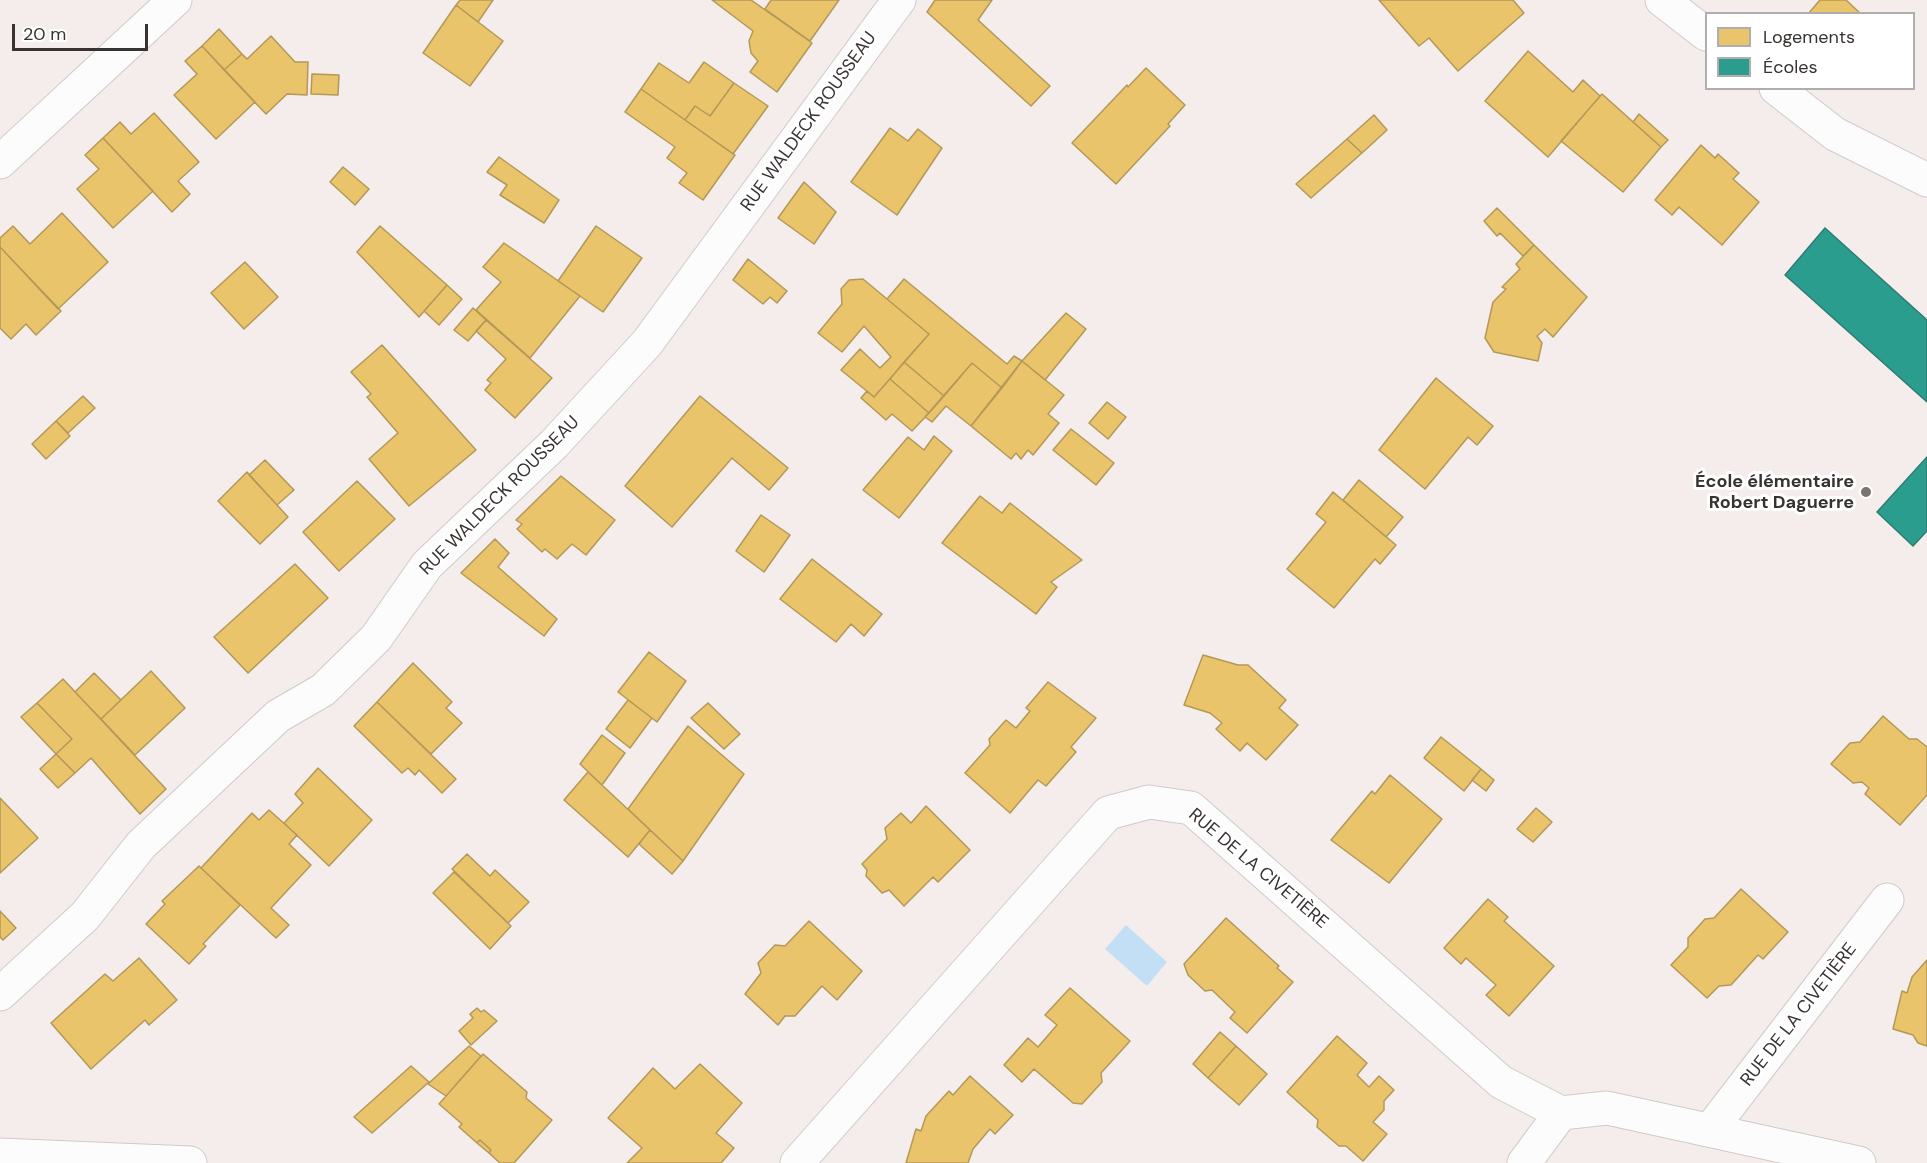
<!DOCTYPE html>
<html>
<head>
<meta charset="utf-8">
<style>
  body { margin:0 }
  #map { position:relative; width:1927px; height:1163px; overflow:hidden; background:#f4edeb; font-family:"DM Sans",sans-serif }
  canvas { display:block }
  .legend { position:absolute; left:1705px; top:12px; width:210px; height:78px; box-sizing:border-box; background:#fff; border:2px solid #afadad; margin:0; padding:8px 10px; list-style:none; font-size:18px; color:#373331 }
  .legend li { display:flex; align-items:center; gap:12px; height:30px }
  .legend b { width:30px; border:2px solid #afadad }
  .scale { position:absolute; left:12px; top:24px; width:136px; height:27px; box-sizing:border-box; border:3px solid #373331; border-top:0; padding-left:8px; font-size:18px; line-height:21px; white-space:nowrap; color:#373331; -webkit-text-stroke:4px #fff; paint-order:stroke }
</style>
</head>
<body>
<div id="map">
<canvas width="1927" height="1163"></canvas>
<ul class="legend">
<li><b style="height:16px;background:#e9c46a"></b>Logements</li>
<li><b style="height:16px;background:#2a9d8f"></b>Écoles</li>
</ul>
<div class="scale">20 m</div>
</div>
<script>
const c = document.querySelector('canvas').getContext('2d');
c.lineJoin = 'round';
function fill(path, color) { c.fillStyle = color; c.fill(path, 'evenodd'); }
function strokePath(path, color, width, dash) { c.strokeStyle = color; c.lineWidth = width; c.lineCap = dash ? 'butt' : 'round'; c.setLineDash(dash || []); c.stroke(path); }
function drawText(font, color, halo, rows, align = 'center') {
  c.font = font + ' "DM Sans",sans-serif'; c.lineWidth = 6; c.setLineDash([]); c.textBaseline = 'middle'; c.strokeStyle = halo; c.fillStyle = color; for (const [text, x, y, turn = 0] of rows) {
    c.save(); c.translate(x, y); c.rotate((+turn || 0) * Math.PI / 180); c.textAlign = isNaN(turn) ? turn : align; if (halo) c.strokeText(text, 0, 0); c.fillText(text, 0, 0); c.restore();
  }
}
const water = new Path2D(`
  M1126,925l41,37 -20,24 -42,-37z`);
const homes = new Path2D(`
  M460,0h33l-15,22 -22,-17z
  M712,0h39l61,43 -35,49 -27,-20 8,-11 -7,-8 -2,-12 4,-10z
  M771,0h68l-29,41 -45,-32z
  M935,0h57l-14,20 72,66 -19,20 -104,-94z
  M1379,0h134l11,13 -66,58 -29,-33 -10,8z
  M1820,0h26l15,14h-53z
  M456,5l47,36 -33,45 -47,-33z
  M219,29l23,25 -18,16 -22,-24z
  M271,36l24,26h13l-1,33 -20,-1 -21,20 -42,-44 18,-16 5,5z
  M202,46l53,56 -39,37 -42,-44 23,-21 -12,-13z
  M1528,51l45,41 10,-12 17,16 -52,61 -63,-56z
  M704,62l30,21 -24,33 -15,-10 -10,14 -44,-31 18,-26 30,20z
  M1146,68l39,37 -17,19 2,2 -54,58 -44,-41 55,-58 1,2z
  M312,74l27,1 -1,20 -27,-1z
  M734,83l34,23 -35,48 -48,-34 10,-14 15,10z
  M641,89l94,66 -32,45 -24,-17 8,-10 -20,-15 8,-11 -50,-35z
  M1602,94l59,53 -38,45 -62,-51z
  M154,113l45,49 -21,19 12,13 -18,18 -69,-74 17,-16 11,12z
  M1639,114l29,26 -7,7 -28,-25z
  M1374,115l13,15 -25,23 -15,-14z
  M890,128l18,13 10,-12 24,19 -45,67 -46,-33z
  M103,138l50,53 -40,37 -36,-39 22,-20 -14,-14z
  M1347,139l15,14 -51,45 -15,-14z
  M1701,145l14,13 3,-4 21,19 -6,6 26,23 -37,43 -43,-38 -7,8 -17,-15z
  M499,157l60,43 -15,23 -44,-28 7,-10 -20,-13z
  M343,167l26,22 -14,16 -25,-23z
  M804,182l32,30 -22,32 -36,-26z
  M1497,208l37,37 -11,11 -23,-23 -3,3 -13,-15z
  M62,213l46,49 -50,47 -58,-62v-9l13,-12 17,18z
  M380,226l67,59 -28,32 -62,-65z
  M596,226l46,32 -39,54 -45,-31z
  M504,243l76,53 -50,62 -54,-48 25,-28 -18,-15z
  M1534,245l53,52 -34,40 -8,-8 -8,7 5,7 -4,18 -44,-9 -9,-14 8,-36 13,-13 -4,-2 18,-18 -4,-5z
  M0,247l61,64 -25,24 -10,-11 -15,15 -11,-11z
  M748,259l39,32 -10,12 -7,-6 -7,7 -30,-24z
  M245,262l33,35 -34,32 -33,-36z
  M863,279l66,55 -55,63 -33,-27 19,-21 20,19 11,-11 -27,-31 -22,26 -24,-19 24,-29 -1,-15 8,-9z
  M904,279l103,85 7,-8 8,5 -20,27 -30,-25 -28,33 -40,-34 25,-28 -42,-35z
  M447,285l15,14 -23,26 -15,-14z
  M473,308l13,12 -18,21 -14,-11z
  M1066,313l20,16 -41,51 -23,-19z
  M486,320l66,58 -37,40 -30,-28 6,-7 -4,-3 19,-21 -30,-28z
  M382,345l94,105 -67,56 -40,-47 29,-26 -31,-36 4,-3 -20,-22z
  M1022,361l42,34 -16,19 11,9 -26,32 -5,-5 -7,9 -5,-6 -5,6 -40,-33z
  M904,362l40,34 -15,17 -39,-34z
  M972,363l30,25 -31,38 -25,-20 -14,16 -7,-5z
  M1436,378l57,48 -16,19 -9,-8 -43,52 -46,-39z
  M890,379l39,34 -17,18 -20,-17 -6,6 -25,-22 6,-7 7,6z
  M83,396l12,12 -27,25 -12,-12z
  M700,396l88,72 -19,22 -37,-32 -60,69 -47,-41z
  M1107,402l19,15 -18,22 -19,-16z
  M56,421l14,15 -24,23 -14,-15z
  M1071,429l43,34 -18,22 -43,-35z
  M934,436l18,15 -53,67 -36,-28 45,-53 16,13z
  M265,460l29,30 -17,15 -28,-30z
  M247,472l41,45 -28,27 -42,-43z
  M561,476l54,44 -29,35 -14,-11 -15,15 -12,-10 -3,3 -25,-23 5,-5 -6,-4z
  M1359,480l44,37 -17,20 -43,-37z
  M357,481l38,38 -56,52 -36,-39z
  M1333,492l63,53 -16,19 -5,-5 -41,49 -47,-39 39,-47 -10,-8z
  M980,496l22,17 8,-10 72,57 -31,22 6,5 -21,27 -94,-71z
  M761,515l29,20 -26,37 -28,-21z
  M495,539l14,14 -11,14 59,52 -13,17 -83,-63z
  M812,559l70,55 -18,22 -13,-12 -15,18 -56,-43z
  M295,564l33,34 -80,75 -34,-36z
  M649,652l37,29 -29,41 -39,-30z
  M1203,655l35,10h10l38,35 -7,8 19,17 -32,35 -19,-17 -7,8 -24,-22 6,-6 -12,-10 -26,-8z
  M413,663l39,39 -6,6 16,15 -31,31 -54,-52z
  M151,671l34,37 -50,47 -34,-36z
  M94,673l27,27 -20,19 -26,-27z
  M63,679l103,110 -26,25 -49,-56 -16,15 -19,-19 16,-15 -35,-36z
  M1048,682l48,36 -25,29 5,5 -30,34 -8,-6 -28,33 -45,-40 25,-28 -1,-6 17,-19 10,8 14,-17 -4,-3z
  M628,700l24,18 -22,30 -24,-19z
  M377,702l79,77 -14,14 -23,-23 -4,5 -7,-7 -6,5 -48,-47z
  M37,703l35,36 -16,15 -35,-37z
  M708,703l32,31 -16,15 -33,-31z
  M1883,716l26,23h8l10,8v48l-27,30 -35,-31 4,-6 -7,-6 -9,1 -22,-19 19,-21 10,-1z
  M688,726l56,48 -61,87 -55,-52z
  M602,735l23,18 -23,32 -22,-21z
  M1441,737l40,32 -17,22 -40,-33z
  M56,754l19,19 -17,15 -18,-19z
  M318,768l54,52 -43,46 -45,-43 19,-20 -8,-9z
  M1481,769l13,11 -8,11 -14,-11z
  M588,772l62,58 -22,27 -64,-57z
  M1390,775l52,44 -53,64 -58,-43 41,-49 3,3z
  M0,798l38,40 -38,35z
  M926,806l44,44 -32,32 -5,-5 -29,29 -15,-16 -7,3 -16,-17 1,-6 -5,-6 25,-25 -2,-11 16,-15 10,10z
  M1536,808l16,14 -19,20 -16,-13z
  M269,810l28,25 -8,9 22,21 -40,43 18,17 -13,13 -75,-70 51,-55 7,7z
  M650,830l33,31 -11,13 -33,-30z
  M467,854l23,22 5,-6 34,32 -21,21 -56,-54z
  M199,866l41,39 -37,39 3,2 -17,18 -43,-40 19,-20 -3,-3z
  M454,872l57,54 -21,23 -57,-56z
  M1741,889l47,43 -25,27 -5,-4 -27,30 -12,1 -12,12 -36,-33 17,-18v-9l17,-19 9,-1z
  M1488,899l20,18 -4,4 50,45 -45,50 -23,-21 10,-10 -30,-27 -5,6 -17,-16z
  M0,911l16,17 -13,12 -3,-3z
  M1226,918l53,48 -2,2 16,14 -46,51 -17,-15 5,-6 -23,-22 -7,1 -17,-16 -4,-11z
  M809,921l53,50 -25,29 -15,-14 -27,30h-10l-7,9 -33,-31 16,-21 -3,-10 17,-18 10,1z
  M139,958l38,42 -28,25 -4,-5 -54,49 -40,-46 54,-49 8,7z
  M1927,960v86l-9,-3 -5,-8 -20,-6 9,-38 5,2 5,-16z
  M1070,988l60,53 -29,32 1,9 -20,22 -9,-1 -39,-34 -12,13 -18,-17 24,-27 10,9 19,-22 -12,-10z
  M477,1008l4,4 3,-2 13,11 -26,24 -12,-14 14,-13 -3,-4z
  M1220,1032l16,14 -28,32 -15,-14z
  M1337,1036l30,27 -10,12 12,12 10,-11 15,14 -10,11v9l-11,12 14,12 -24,27 -17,-15h-7l-22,-19 1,-7 -31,-28z
  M469,1046l12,10 -35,40 -18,-12z
  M1236,1046l31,28 -28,31 -31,-27z
  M483,1054l44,38 -1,6 26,22 -38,43h-14l-11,-10 2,-3 -11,-10 -3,3 -18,-16 3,-3 -23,-20z
  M700,1064l42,39 -26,30 18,15 -13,15h-94l15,-15 -34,-30 45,-50 22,21z
  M411,1066l18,16 -57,51 -18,-16z
  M970,1076l43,39 -18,19 -5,-5 -17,20 -5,14h-62l10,-34 5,2 5,-15 23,-25 4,4z
  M480,1140l11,10 -2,3 -12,-10z`);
const schools = new Path2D(`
  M1825,228l102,92v82l-142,-127z
  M1927,457v74l-14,15 -36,-34z`);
const minor = new Path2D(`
  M1662,0l44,34
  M1776,88l59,46 92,46
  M0,162l175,-162
  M0,994l85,-78 56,-71 137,-129 45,-26 53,-52 51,-73 127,-121 93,-101 252,-343
  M1710,1130l177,-230
  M0,1155l190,8
  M797,1163l311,-350 41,-11 42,6 310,274 60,31 46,-5 252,55
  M1524,1163l37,-50`);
const markers = [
  [1866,492,6,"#797472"]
];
const streetNames = [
  ["RUE WALDECK ROUSSEAU",809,122,-54],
  ["RUE WALDECK ROUSSEAU",500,496,-45],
  ["RUE DE LA CIVETIÈRE",1258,869,40],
  ["RUE DE LA CIVETIÈRE",1799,1015,-52]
];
const poiNames = [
  ["École élémentaire",1854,482],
  ["Robert Daguerre",1854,503]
];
fill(water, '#c3dff6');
fill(homes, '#e9c46a');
strokePath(homes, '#b49859', 1.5);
fill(schools, '#2a9d8f');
strokePath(schools, '#2e7d73', 1.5);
strokePath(minor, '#d0cac8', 35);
strokePath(minor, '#fdfcfc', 33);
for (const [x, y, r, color] of markers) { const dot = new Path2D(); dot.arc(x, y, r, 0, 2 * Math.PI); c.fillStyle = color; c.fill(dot); strokePath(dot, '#fff', 2); }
drawText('18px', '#373331', '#fff', streetNames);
drawText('bold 18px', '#373331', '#fff', poiNames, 'right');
</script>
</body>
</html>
